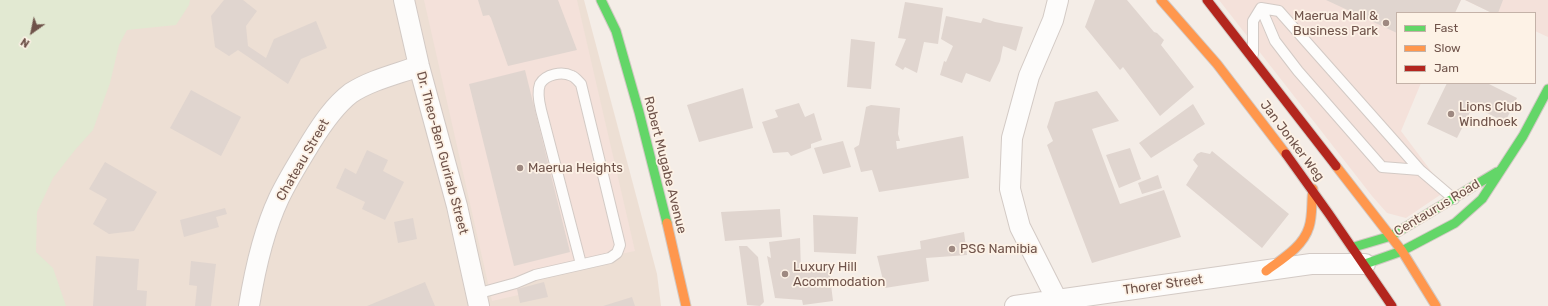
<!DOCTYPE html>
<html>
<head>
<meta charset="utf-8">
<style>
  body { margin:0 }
  #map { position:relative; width:1548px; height:306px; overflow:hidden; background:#f4ede7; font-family:Rubik,sans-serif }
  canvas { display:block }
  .legend { position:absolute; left:1396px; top:12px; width:140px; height:72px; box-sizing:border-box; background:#fdf2e6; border:1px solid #c4b2a8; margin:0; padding:5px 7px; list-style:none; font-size:12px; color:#6f534a }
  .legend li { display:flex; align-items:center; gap:8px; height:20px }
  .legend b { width:20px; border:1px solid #c4b2a8 }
  .north { position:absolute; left:12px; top:12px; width:40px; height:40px; -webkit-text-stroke:3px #fdf2e6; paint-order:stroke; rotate:213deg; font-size:11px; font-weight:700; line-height:16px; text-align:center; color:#6f534a }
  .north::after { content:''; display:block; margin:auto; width:14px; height:18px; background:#6f534a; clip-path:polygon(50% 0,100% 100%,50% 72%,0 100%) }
</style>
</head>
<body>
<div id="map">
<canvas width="1548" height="306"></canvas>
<ul class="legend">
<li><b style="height:5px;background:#63d668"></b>Fast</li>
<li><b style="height:5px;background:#ff974d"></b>Slow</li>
<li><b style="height:5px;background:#b3261e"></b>Jam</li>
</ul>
<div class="north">N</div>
</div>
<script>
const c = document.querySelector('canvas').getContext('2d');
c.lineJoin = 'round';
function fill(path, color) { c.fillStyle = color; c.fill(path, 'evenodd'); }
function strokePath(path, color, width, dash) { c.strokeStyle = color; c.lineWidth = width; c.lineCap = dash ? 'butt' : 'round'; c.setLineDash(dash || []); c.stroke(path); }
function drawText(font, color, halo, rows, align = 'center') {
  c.font = font + ' Rubik,sans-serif'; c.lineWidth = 3.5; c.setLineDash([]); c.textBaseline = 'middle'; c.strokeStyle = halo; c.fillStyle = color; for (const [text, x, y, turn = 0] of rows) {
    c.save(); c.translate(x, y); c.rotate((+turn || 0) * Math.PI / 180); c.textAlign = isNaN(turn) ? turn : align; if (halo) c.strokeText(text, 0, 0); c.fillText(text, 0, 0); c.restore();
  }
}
const residential = new Path2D(`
  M0,0h584l73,274 4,32h-661z`);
const commercial = new Path2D(`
  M424,0h153l58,251 -116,24 4,19 -31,7z
  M1219,0h242l-8,13h-56v70h24l-20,48 45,60 -40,27 -19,-5 -15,-17z
  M1465,0h83v37l-13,-6v-18h-43z`);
const green = new Path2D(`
  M0,0h190l-1,5 -13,20 -49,5 -8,15 -9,38 -17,47 -18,20 -22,28 -16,34 -1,40 17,16 13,38h-66z`);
const building = new Path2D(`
  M224,0h19l14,11 -11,15 2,20 18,12 8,-19 42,-18 11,27 -26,11 -13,25 -50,-34 -9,6 -14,-9 -4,-31z
  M478,0h80l19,50 -69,16 -17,-48 -2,-3 -6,1z
  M1095,0h32l27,32 3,1 7,7 -3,5 33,42 -34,29 -37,-49 -3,3 -35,-43z
  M1326,0h135l-6,13h-58v20z
  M1465,0h38l-5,13h-6z
  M905,2l38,6 -5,36 -14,-2 -7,31 -12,-6 -2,3 -8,-5 11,-26 -8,-1z
  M946,16l35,7 2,-5 12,4 28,5 -7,24 -13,-5 -3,15 -10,21 -24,-9 -4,10 -22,-8 4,-14 2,1 7,-16 -12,-7z
  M851,39l24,3 -4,47 -24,-2z
  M525,70l45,182 -56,14 -45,-182z
  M1447,83h40l30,15 -12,24 -32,-16 -16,32 -30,-14z
  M743,88l10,40 -54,14 -12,-37z
  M191,90l50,27 -20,39 -51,-28z
  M1097,91l22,30 -27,8 28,75 44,-14 17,47 -89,26 -45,-118 6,-4 -6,-14 8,-25z
  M799,103l6,14 9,-4 8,27 -11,4v4l-20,8 -3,-4 -15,1 -11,-31 16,-5 -3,-7z
  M1193,104l12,20 -54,34 -12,-15z
  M871,105l29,3 -2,26 2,7h-4l1,8 66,-13 6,42 -90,14 -7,-22 -11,2 -7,-24 5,-3 7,-38z
  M843,141l8,26 -28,7 -9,-26z
  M1130,148l11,31 -22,9 -13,-33z
  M367,150l21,10 -5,11 21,11 -19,38 -23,-11 3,-7 -29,-14 9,-20 11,6z
  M1212,151l77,63 -27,34 -76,-63 12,-19 -5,-6 4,-6 4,-2 9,2z
  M105,162l52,30 -23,39 -25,3 -16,-10 14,-25 -18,-10z
  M1158,175l4,13 -20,6 -4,-11z
  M225,208l2,6 -11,3 3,10 -35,10 -4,-17z
  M780,209l2,28 -57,4 -4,-29z
  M813,215l45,2 -2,37 -42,-2z
  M413,218l4,21 -19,4 -4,-21z
  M964,232l3,23 -41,3 3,23 -44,7 -8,-32 44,-7 -1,-8z
  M800,238l1,34 28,-4 4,33 -30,4 -1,-5 -27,-2 -8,-42 4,2 -2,-16z
  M739,246h8l11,11 6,45 -4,4 -13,-1z
  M96,256l43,3 -2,31 10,1 -1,15h-53z
  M191,261l25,3 -5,42h-16l2,-20 -8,-1z
  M425,282l10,24h-68z
  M544,282l4,15 -28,6 -3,-14z
  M632,297l3,9h-32z`);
const lane = new Path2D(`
  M1261,8l14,33 23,30 84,96 38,3
  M1253,54v-33l8,-13 18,3 141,159 34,29
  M476,294l40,-11 19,-8 75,-17 7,-5 3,-8 -39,-161c-3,-3 -6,-7 -9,-8 -10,-5 -26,-2 -32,8 -3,8 -1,18 1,26l40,154`);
const street = new Path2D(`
  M404,0l15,66 38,140 22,100
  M1058,0l-5,20 -24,56 -17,62 -2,51 10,38 40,79
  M249,306c6,-37 14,-74 30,-108 9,-19 21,-38 32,-56 11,-18 23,-36 40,-49 20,-13 46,-19 68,-27
  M1015,306l296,-42h54`);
const fast = new Path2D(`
  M601,0l15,31 23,81 28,111
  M1354,247l37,-11 106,-64
  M1365,264l37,-13 53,-28 27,-24 41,-63 25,-47`);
const slow = new Path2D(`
  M1161,0l56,64 69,90
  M1336,166l66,85 34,55
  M667,223l19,83
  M1266,271c16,-12 37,-24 43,-44 4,-12 2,-26 4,-38`);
const jam = new Path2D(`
  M1207,0l129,166
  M1286,154l43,60 63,92`);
const markers = [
  [1386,23,4,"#9e8981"],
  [1451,114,4,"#9e8981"],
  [520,168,4,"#9e8981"],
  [952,249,4,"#9e8981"],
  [785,274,4,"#9e8981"]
];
const poiNames = [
  ["Maerua Mall &",1378,16,"right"],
  ["Business Park",1378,31,"right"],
  ["Lions Club",1459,107],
  ["Windhoek",1459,122],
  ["Maerua Heights",528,168],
  ["PSG Namibia",960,249],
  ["Luxury Hill",793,267],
  ["Acommodation",793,282]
];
const streetNames = [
  ["Jan Jonker Weg",1292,141,53],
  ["Dr. Theo-Ben Gurirab Street",442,153,75],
  ["Chateau Street",303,160,-60],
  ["Robert Mugabe Avenue",665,165,76],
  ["Centaurus Road",1437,208,-31],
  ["Thorer Street",1163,285,-8]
];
fill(residential, '#eddfd4');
fill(commercial, '#f4e1da');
fill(green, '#e2e9d2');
fill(building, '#e0d5cf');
strokePath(lane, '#d3cac5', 12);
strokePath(street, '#d3cac5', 22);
strokePath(fast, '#d2c9c4', 11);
strokePath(slow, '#d2c9c4', 11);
strokePath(jam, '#d2c9c4', 11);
strokePath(lane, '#fdfcfb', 10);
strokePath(street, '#fdfcfb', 20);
strokePath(fast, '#63d668', 9);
strokePath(slow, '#ff974d', 9);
strokePath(jam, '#b3261e', 9);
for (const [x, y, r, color] of markers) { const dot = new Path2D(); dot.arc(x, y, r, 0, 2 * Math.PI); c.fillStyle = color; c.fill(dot); strokePath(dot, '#fdf2e6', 1.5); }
drawText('13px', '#6f534a', '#fdf2e6', poiNames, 'left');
drawText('13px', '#6f534a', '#fdf2e6', streetNames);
</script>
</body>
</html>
